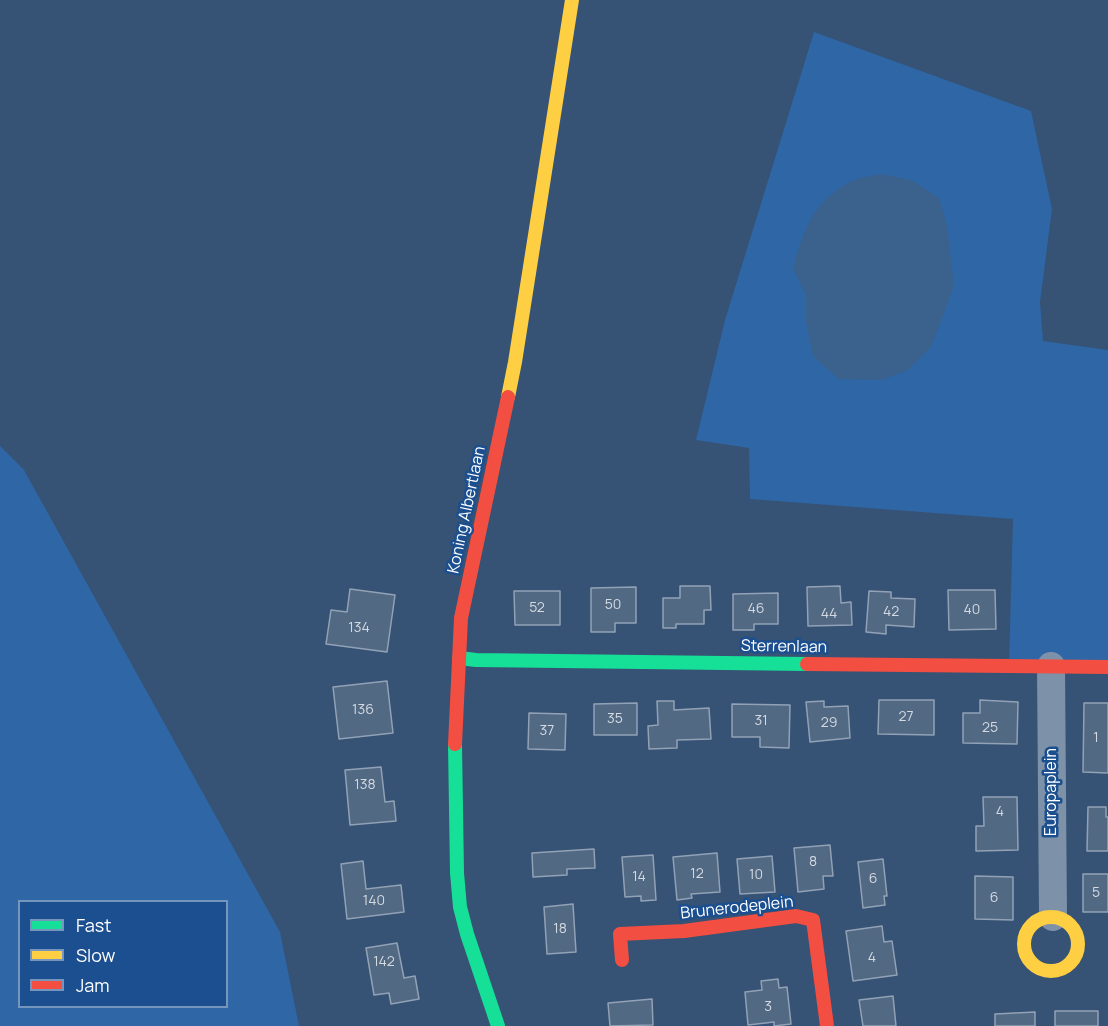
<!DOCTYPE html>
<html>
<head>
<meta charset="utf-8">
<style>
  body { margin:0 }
  #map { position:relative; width:1108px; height:1026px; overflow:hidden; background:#365274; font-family:Manrope,sans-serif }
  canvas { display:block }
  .legend { position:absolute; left:18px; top:900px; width:210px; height:108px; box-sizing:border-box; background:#1b4f8f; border:2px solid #7695bc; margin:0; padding:8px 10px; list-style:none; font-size:18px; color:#fff }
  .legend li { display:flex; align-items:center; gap:12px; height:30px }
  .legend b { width:30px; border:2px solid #7695bc }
</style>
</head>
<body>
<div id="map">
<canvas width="1108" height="1026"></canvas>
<ul class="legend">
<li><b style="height:8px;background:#16e098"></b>Fast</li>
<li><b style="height:8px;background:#ffcf43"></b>Slow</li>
<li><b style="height:8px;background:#f24e42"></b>Jam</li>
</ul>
</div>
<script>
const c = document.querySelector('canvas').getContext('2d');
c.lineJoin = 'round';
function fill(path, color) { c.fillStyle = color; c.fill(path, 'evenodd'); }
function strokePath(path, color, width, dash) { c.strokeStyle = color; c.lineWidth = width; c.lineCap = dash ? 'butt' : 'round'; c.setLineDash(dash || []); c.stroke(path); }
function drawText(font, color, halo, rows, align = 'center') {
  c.font = font + ' Manrope,sans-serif'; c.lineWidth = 5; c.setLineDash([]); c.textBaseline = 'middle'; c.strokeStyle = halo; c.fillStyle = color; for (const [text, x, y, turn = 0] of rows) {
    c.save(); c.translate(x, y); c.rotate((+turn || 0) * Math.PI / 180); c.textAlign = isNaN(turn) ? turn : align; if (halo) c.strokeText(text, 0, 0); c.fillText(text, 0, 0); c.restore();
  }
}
const green = new Path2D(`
  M814,32l217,79 21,98 -12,93 3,39 65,9v312h-99l4,-143 -263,-20 -1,-51 -53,-8 29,-120z
  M0,446l24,24 256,462 19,94h-299zM20,902h206v104h-206z`);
const water = new Path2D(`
  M882,174l29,6 28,18 8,28 7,60 -23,61 -23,23 -26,10 -43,-1 -26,-23 -7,-34v-27l-13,-27c12,-40 18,-64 57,-86 9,-5 22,-6 32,-8z`);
const building = new Path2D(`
  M680,586h30l1,24h-7v14h-28v4h-13v-30h17z
  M840,586l1,17 10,-1 1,23 -44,1 -1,-39z
  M636,587v36h-21v9h-24v-44z
  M350,589l45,6 -8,57 -61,-8 5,-34 16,2z
  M948,590h47l1,39 -47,1z
  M514,591h46v34h-45z
  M869,591l22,1v6l24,1 -1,28 -28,-2v9l-20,-2z
  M778,593v31h-24v6h-21v-36z
  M387,681l6,52 -54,6 -6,-52z
  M879,700h55v35l-56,-1z
  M980,700l38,2 -1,42 -54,-1v-30h17z
  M657,701h17v9l35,-2 2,31 -34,1v8l-28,1 -1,-23 10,-1z
  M824,701v6l24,-1 2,32 -40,4 -4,-40z
  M637,703v32h-43v-31z
  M1084,703h24v70l-25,-1z
  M732,704l58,1 -1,43 -29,-1v-10h-28z
  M529,713l37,1 -1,36 -37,-1z
  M381,767l4,35 9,-1 2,20 -46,4 -5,-55z
  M983,797h34l1,53 -42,1v-25h8z
  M1088,807h18v10h2v34h-21z
  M830,845l3,31h-10l1,13 -26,3 -4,-44z
  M594,849l1,19 -28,1v6l-34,2 -1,-24z
  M717,853l3,39 -29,2 1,4 -15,2 -4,-43z
  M653,855l3,45 -15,1v-5l-16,1 -3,-40z
  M772,856l3,36 -35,2 -3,-35z
  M883,859l4,37h-3l1,9 -22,3 -5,-46z
  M363,861l3,28 35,-4 3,27 -57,7 -6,-55z
  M1083,874h25v38h-25z
  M975,876l38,1v43l-38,-1z
  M573,904l3,48 -29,2 -3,-47z
  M882,926l2,16 8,-1 5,34 -44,6 -7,-50z
  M397,943l7,35 11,-2 4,23 -28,5 -2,-11 -15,2 -8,-47z
  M778,979l1,9 8,-1 4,37 -17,2v-4l-26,3 -3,-33 17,-2 -1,-9z
  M893,996l3,30h-33l-4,-26z
  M652,999l1,26 -43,1 -2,-23z
  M1055,1011h43v15h-43z
  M1035,1012v14h-40v-12z`);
const street = new Path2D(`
  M1051,666l2,251`);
const fast = new Path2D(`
  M459,658l17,2 331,4
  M455,744l2,129 3,34 7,27 31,92`);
const slow = new Path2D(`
  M508,397l7,-35 57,-362
  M1024 944a27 27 0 1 1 54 0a27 27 0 1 1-54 0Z`);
const jam = new Path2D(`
  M807,664l301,3
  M455,744l6,-126 47,-221
  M622,960l-2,-26 64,-3 112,-15 17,4 14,106`);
const numberNames = [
  ["50",613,605],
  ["52",537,608],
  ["46",756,609],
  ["40",972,610],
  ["42",891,612],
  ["44",829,614],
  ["134",359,628],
  ["136",363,710],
  ["27",906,717],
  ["35",615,719],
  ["31",761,721],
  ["29",829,723],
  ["25",990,728],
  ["37",547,731],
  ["1",1096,738],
  ["138",365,785],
  ["4",1000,812],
  ["8",813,862],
  ["12",697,874],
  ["10",756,875],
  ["14",639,877],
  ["6",873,879],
  ["5",1096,893],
  ["6",994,898],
  ["140",374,901],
  ["18",560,929],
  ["4",872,958],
  ["142",384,962],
  ["3",768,1007]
];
const streetNames = [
  ["Koning Albertlaan",467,510,-78],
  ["Sterrenlaan",784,647,1],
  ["Europaplein",1052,792,-90],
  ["Brunerodeplein",737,908,-6]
];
fill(green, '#2f66a5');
fill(water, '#3b618d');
fill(building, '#526984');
strokePath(building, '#92a2b6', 1.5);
strokePath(street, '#7d92a8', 28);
strokePath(fast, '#16e098', 14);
strokePath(slow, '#ffcf43', 14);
strokePath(jam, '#f24e42', 14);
drawText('14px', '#d4dae0', null, numberNames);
drawText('16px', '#fff', '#1b4f8f', streetNames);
</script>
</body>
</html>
